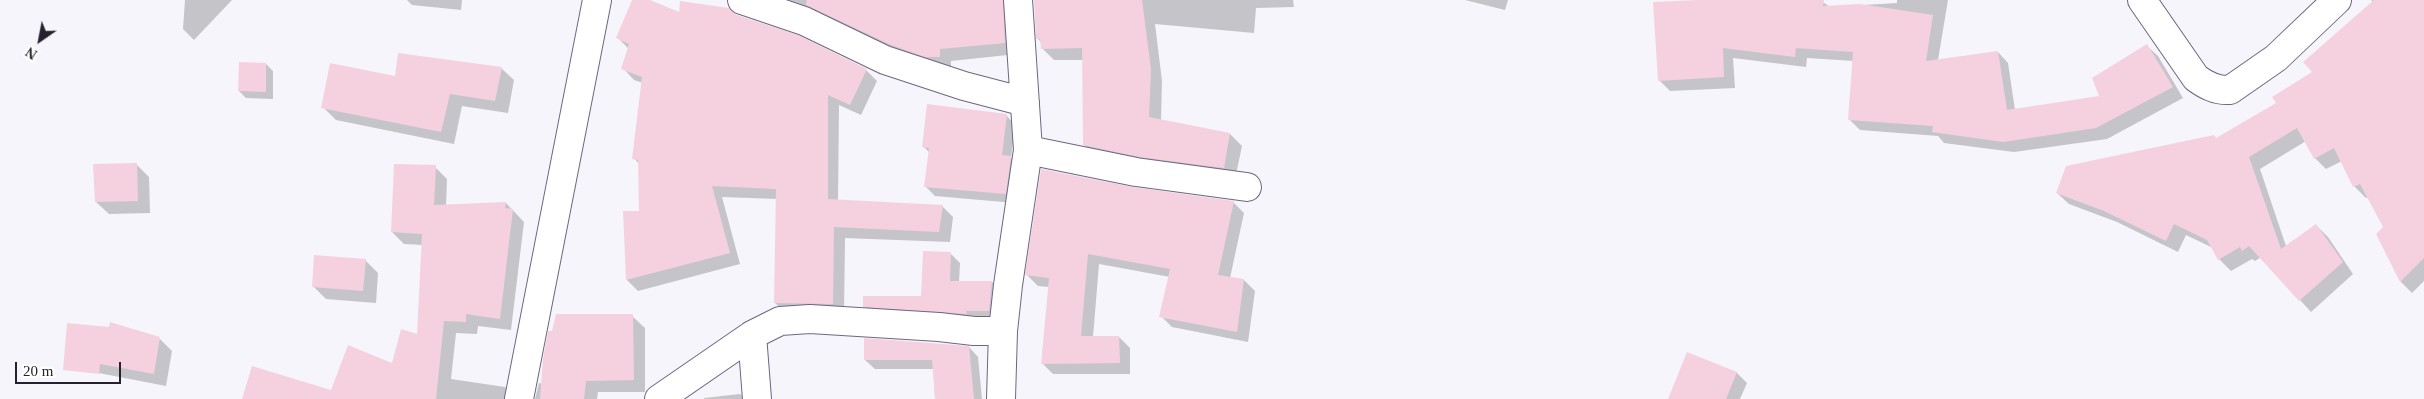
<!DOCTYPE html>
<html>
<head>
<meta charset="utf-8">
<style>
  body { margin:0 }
  #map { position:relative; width:2424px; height:399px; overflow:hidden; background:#f7f5fc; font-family:"Times New Roman",serif }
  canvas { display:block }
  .north { position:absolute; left:15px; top:15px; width:50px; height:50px; -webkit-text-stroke:4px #fff; paint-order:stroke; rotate:213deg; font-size:14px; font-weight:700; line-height:20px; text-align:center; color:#25212d }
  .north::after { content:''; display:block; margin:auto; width:18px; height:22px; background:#25212d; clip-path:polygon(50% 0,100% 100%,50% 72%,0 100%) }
  .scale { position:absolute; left:15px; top:362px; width:106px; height:22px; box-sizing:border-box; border:2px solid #25212d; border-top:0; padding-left:6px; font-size:15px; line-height:18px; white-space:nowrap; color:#25212d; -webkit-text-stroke:4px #fff; paint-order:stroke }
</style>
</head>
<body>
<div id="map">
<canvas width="2424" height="399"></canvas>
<div class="north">N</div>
<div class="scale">20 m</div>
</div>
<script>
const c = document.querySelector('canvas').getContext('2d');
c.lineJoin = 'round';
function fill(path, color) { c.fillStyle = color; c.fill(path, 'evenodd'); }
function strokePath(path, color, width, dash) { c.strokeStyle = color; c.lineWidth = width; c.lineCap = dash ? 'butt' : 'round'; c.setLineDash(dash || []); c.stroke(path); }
const shadow = new Path2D(`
  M185,0h47l-38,40 -11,-11z
  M407,0h55l-1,10 -49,-5z
  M634,0h13l33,14 56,2 130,54 11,11 -16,34 -22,-10 -1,96 104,5 11,11 -3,25 -105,-4 -1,76h-57l-12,-11 2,-104 -55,-2 18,67 -102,27 -11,-11 -2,-67 15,-1 -1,-48 -5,-6 9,-75 -9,-3 -11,-12 6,-19 -11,-11z
  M770,0h250l-3,54 -66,7v7h-13z
  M1035,0h258l1,7 -38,1 -2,25 -99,-9 7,57 -1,40 69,13 12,12 -7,33 -138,-22 -13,-12v-85h-30l-12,-12v-5l-4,-4z
  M1465,0h43l-3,10z
  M1722,0h98l10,7 67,-4v-3h51l-10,60 60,-8 10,11 7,47 85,-13 47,-51 11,10 25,42 -76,41 -93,13 -70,-9 -6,-7 -78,-6 -10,-10 4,-59 -47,-3 -1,9 -73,-9 2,30 -65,3 -11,-11z
  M2371,0h53v281l-12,12 -11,-11 -23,-47 7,-7 -17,-31 -2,1 -12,-12 -12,-25 -16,8 -11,-11 -9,-17 -46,28 26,77 30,-21 12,12 25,37 -42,38 -50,-55 -6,4 -3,-2 -21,12 -12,-12 -6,-11 -27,-13 -8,17 -61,-30 -48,-18 -12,-11 160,-54 60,-36 37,-30 59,-71z
  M266,64l7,7v28l-27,-1 -7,-7z
  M501,68l13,12 -6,33 -46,-7 -8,38 -118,-24 -13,-13 73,-30z
  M1006,115l9,10 -4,33 9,9 -5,36 -80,-7 -9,-9 3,-35 -6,-6z
  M136,164l13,13 1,36 -41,1 -13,-12z
  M435,167l12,12 -1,27 60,-3 18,19 -13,108 -33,-4 -1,8 -21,-1 -5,46 54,8 12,12h-274l89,-8 61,-26 25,-30 5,-90 -19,-1 -12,-12z
  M1133,189l100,13 11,11 -14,65 14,2 11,11 -7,51 -76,-15 -11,-11 9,-39 -71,-13 -6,73h26l11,11v26h-77l-11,-11 7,-76 -11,-1 -11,-11z
  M951,254l9,9 -1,19h33l10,9 -3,29 -125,-4 -10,-10 58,-9z
  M365,260l13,13 -2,30 -50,-4 -13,-13z
  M632,316l13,12v64h-47l-1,7h-62l4,-16 4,1z
  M160,339l12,12 -6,35 -88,-17z
  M969,347l9,10 4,42h-47l-1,-30h-59l-10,-9z
  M1688,353l49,20 10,10 -7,16h-71z
  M740,394l6,5h-42v-1z`);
const building = new Path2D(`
  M632,0h18l29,12 1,-11 49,7 8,7 61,20 69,34 -17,36 -22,-10v104l115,6 -4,27 -105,-5 -1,77 -59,-1 2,-114 -64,-3 18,67 -104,27 -3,-69h16l-1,-51 -6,-1 10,-82 -21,-8 8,-25 -13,-6z
  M807,0h196l2,43 -65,6v8h-15l-34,-12 -85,-40z
  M1034,0h108l9,69 -2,48 81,16 -6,35 -85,-11 -56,-12 -1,-97 -41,1 -1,-10h-4z
  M1698,0h126l-1,6 37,-2 73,11 -7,46 72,-10 9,59 92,-14 -7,-18 55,-34 26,43 -77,41 -93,14 -71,-10 1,-6 -85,-6 5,-68 -57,-4 -1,9 -72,-9 1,29 -66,4 -5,-79z
  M2374,0h50v258l-24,24 -24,-48 7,-7 -23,-43 -7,3 -19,-39 -20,11 -17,-31 -48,29 32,92 35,-25 27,38 -44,39 -50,-55 -7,5 -2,-4 -22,13 -11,-20 -33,-16 -8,17 -62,-30 -48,-18 10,-27 148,-31 2,3 60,-35 -4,-6 40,-25 -9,-10z
  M398,53l104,14 -7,34 -45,-7 -9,38 -120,-24 9,-45 65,13z
  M239,62l27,1v29l-28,-1z
  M927,104l80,10 -5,41 9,1 -5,38 -82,-7 5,-39 -7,-1z
  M137,163l1,38 -43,1 -2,-38z
  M394,164l42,1 -2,40 72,-3 -1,6 8,1 -13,110 -34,-5v8l-22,-1 -8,78h-194l10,-33 79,24 17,-45 44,18 9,-34 16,5 5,-100 -31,-2z
  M1041,169l92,18 101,14 -16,74 26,4 -7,53 -78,-15 11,-48 -82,-15 -7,82h38l1,27 -79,1 8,-86 -24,-3z
  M923,251l28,1 -1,29h42l-3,30h-23l1,3 -104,-7v-11h58z
  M314,255l52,4 -3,32 -51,-4z
  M556,314h77l1,66 -48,1 -2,18h-44l3,-40 5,-28h4z
  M110,322l50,15 -6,37 -54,-10 -1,10 -36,-4 4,-47 42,4z
  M864,338l105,8 5,53h-39l-3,-39h-68z
  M1687,352l50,20 -11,27h-58z`);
const minor = new Path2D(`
  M742,0l62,21 81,39 79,26 61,16
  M2142,0l54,78c11,8 21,13 34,12l46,-32 61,-58
  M1028,150l108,22 111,15
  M752,335l5,64
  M519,399l78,-399
  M659,399l93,-64 28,-14 30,-2 129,8 35,4h29l5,-46 20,-135 -10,-150
  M1001,399l2,-68`);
fill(shadow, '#0003');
fill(building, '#f5d1df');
strokePath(minor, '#6e6682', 30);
strokePath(minor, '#fff', 28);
</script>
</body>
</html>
